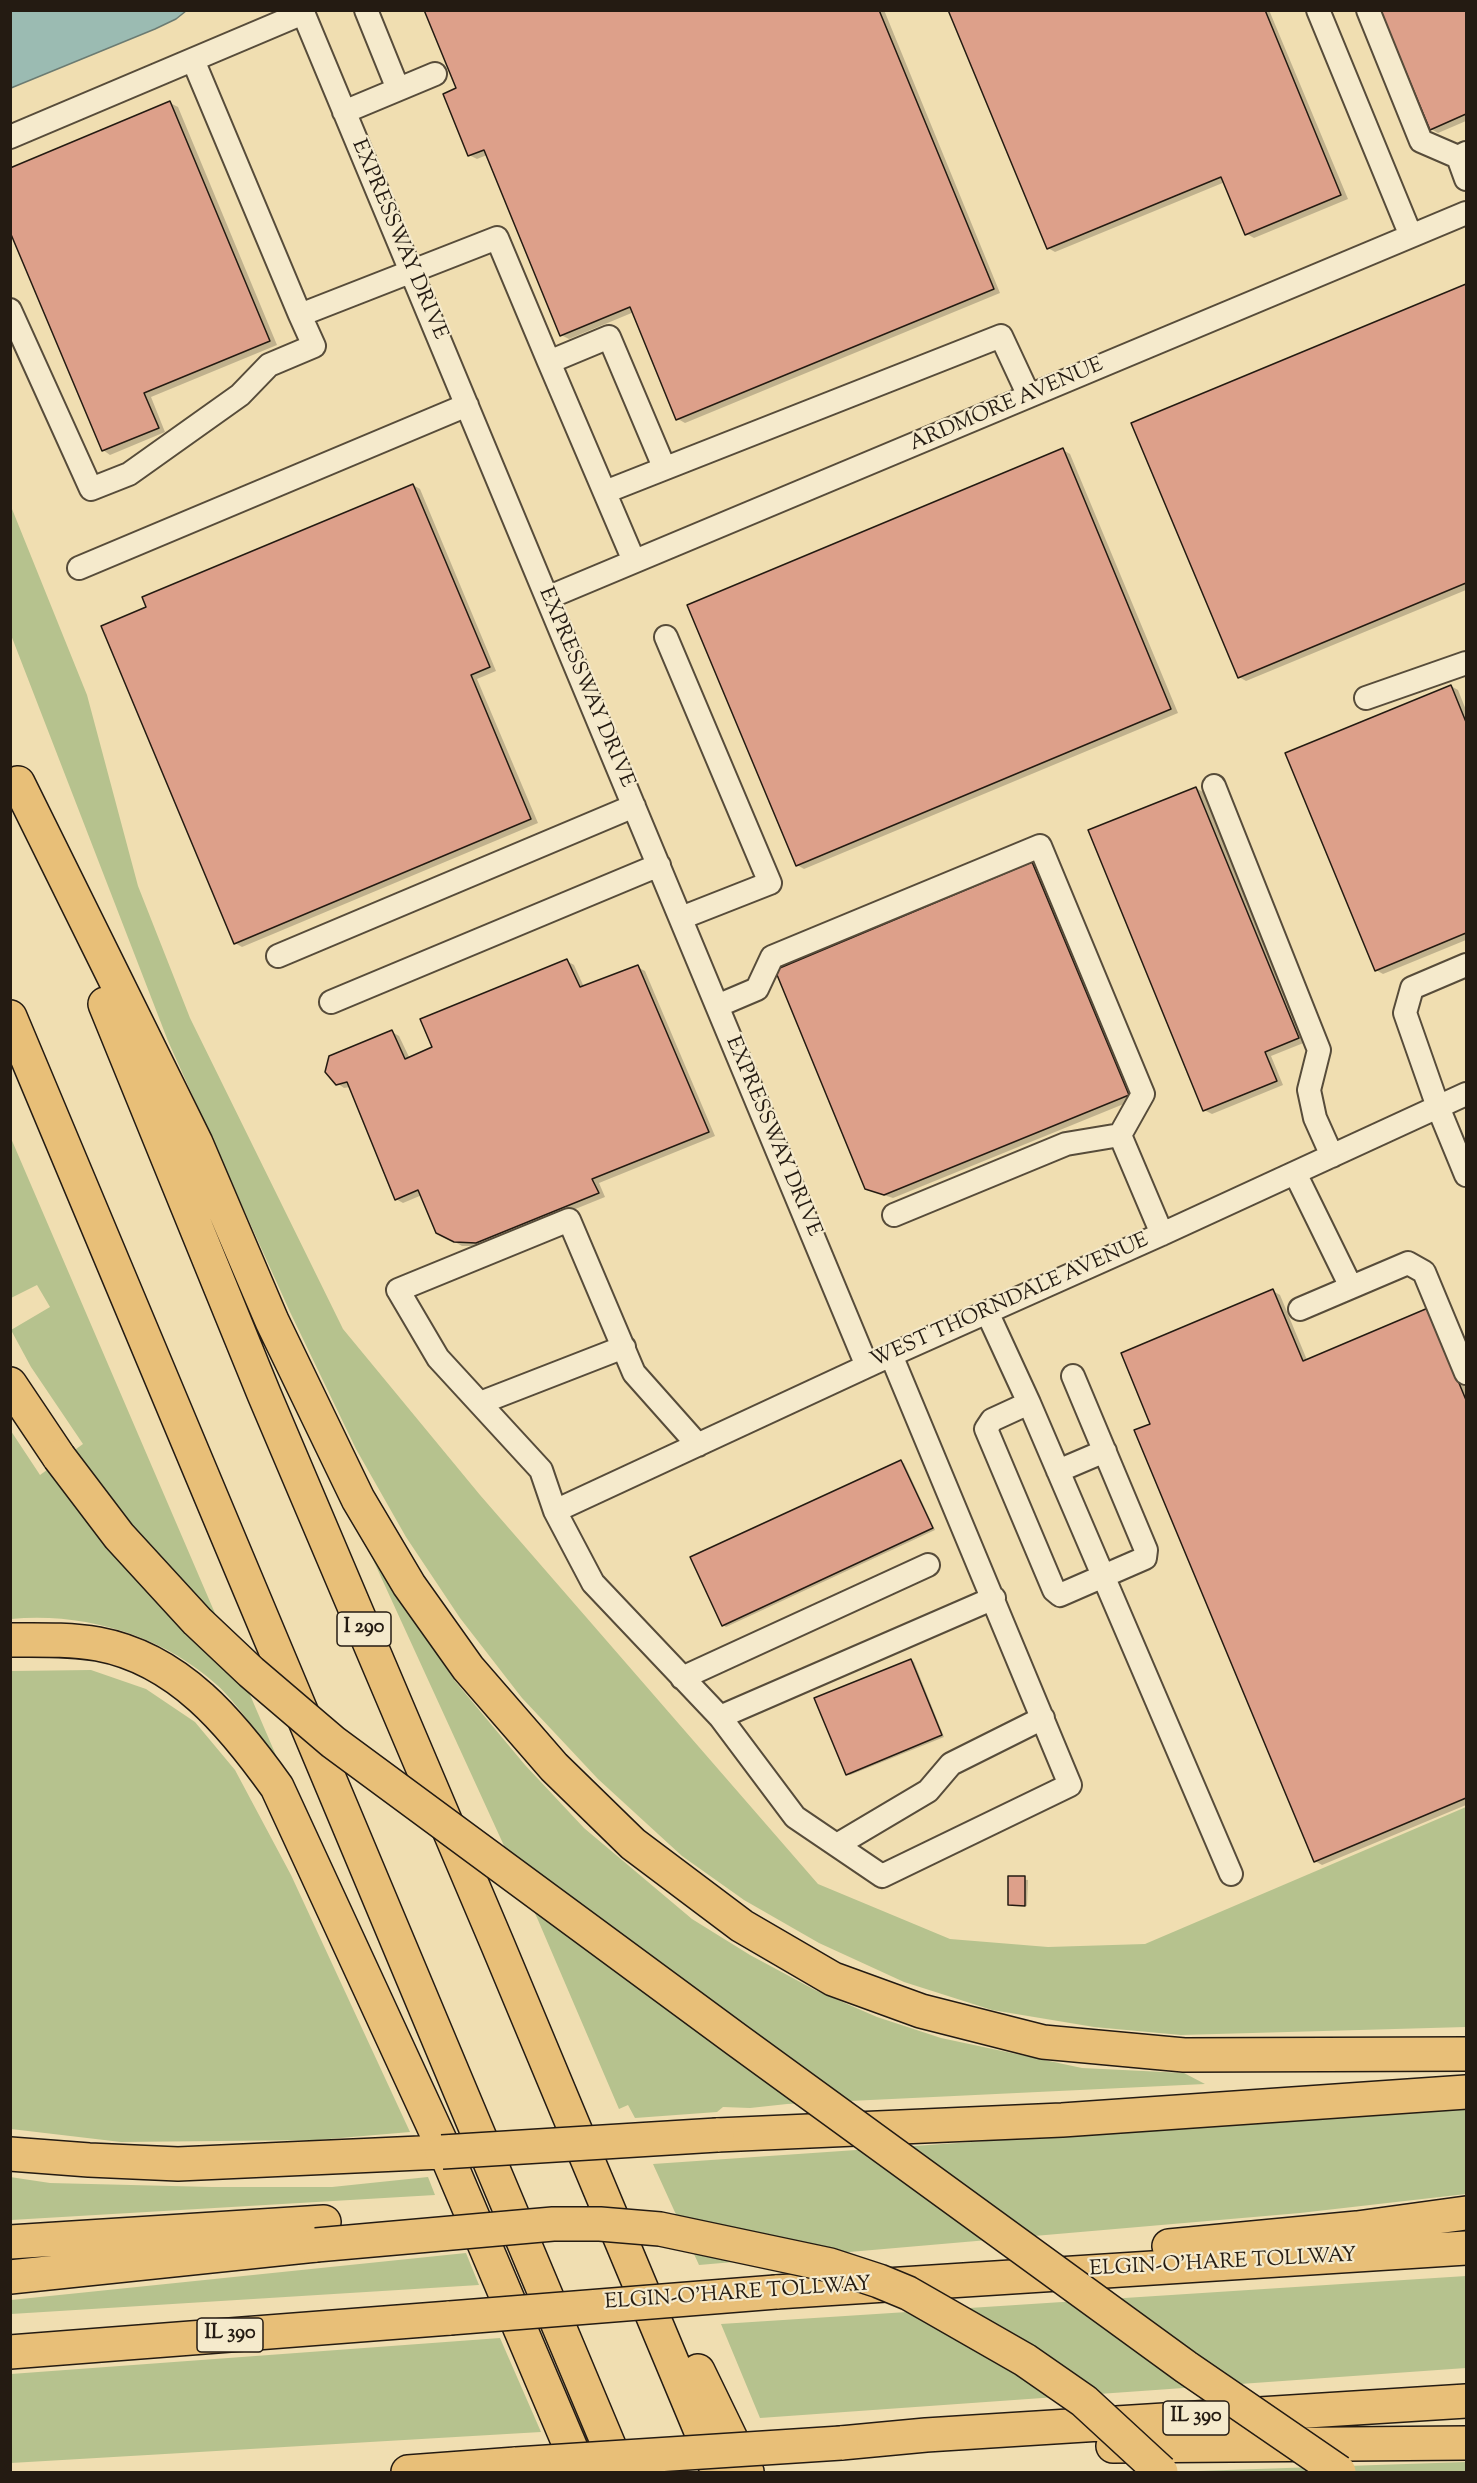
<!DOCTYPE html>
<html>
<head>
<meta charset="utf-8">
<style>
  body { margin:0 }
  #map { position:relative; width:1477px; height:2483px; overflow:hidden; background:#f0deb1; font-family:"Sorts Mill Goudy",serif }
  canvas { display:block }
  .frame { position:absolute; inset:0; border:12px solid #241b12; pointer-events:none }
</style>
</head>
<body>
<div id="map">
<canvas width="1477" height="2483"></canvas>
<div class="frame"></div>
</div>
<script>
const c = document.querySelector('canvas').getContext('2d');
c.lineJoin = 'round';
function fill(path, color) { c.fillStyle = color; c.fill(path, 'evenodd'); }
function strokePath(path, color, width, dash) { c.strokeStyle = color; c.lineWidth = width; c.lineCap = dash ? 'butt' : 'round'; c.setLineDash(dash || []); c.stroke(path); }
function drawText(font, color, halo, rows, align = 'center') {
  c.font = font + ' "Sorts Mill Goudy",serif'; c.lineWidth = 4.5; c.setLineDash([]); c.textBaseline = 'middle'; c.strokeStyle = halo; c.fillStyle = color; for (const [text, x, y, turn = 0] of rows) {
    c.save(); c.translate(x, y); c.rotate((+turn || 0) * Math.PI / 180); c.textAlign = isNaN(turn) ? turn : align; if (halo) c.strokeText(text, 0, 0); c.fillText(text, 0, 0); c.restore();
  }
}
const green = new Path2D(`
  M10,504l77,191 51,191 52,132 153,311 137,166 338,389 132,55 98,8 97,-3 321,-137v220l-285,8 -87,-8 -102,-17 -88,-28 -85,-39 -75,-43 -62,-44 -84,-77 -76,-81 -62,-80 -54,-81 -50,-88 -66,-137 -122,-271 -157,-406z
  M10,1136l268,624c-18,-22 -41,-57 -61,-75 -55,-50 -133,-73 -206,-66v-188l29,44 43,-31 -52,-77 -20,-37 39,-23 -13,-22 -26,13z
  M370,1553l85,128 70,84 59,63 108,91 58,36 65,35 62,27 64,21 141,30 102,5 21,11 -418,20 -37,4 -27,-1 -6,5 -82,6 -7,-13 -9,4 -81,-189z
  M91,1670l55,19 49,33 40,48 56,105 119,257 -93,8 -196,2 -110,-13v-458z
  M1466,2108v86l-166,19 -601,52 -46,-101z
  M10,2177l40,6 162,4h120l96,-10 7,18 -424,25z
  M466,2253l13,32 -468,29v-14z
  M1466,2276v92l-706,50 -39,-94z
  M500,2338l41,94 -530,31v-89z
  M1466,2462v10h-268l-1,-1z`);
const water = new Path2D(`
  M11,10h175v1l-10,8 -21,10 -144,59z`);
const shadow = new Path2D(`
  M426,10h458l116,283 -315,130 -7,-4 -44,-107 -65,27 -8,-4 -74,-180 -10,4 -8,-4 -11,-66z
  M949,10h320l79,189 -94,39 -7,-4 -22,-52 -170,70 -7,-4z
  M1381,10h85v111l-28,12 -7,-4z
  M170,103l8,4 99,238 -126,52 14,35 -55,23 -7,-5z
  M1466,285v305l-220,91 -7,-4 -106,-253z
  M1063,450l7,4 108,259 -374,156 -7,-4z
  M413,485l7,4 76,182 -19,8 61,144 -296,124 -7,-4z
  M1451,686l7,4 8,20v230l-83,34 -7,-4z
  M1196,788l7,4 103,250 -35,14 12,29 -71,29 -8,-4z
  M1032,864l7,4 97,231 -243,99 -19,-6 -7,-4z
  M567,961l7,4 10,22 53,-20 8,4 70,165 -116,47 6,14 -121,49h-22l-25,-14 -15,-37 -19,8 -7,-4 -46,-112 -6,1 -7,-5 55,-51 7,4 11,23 23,-11z
  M1273,1291l7,4 27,65 128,-46 31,75v416l-144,60 -7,-4 -163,-436z
  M901,1462l3,1 31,67 -209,97 -3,-2z
  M911,1660l3,2 30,75 -94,38 -3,-1z
  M1010,1878l18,2 -1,26 -18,-2z`);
const building = new Path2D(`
  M424,10h455l115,279 -318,131 -46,-113 -70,29 -76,-186 -16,6 -25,-62 13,-6z
  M948,10h317l76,185 -96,40 -24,-58 -174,72z
  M1380,10h86v104l-36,16z
  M170,101l100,240 -126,52 15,35 -57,23 -92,-219v-64z
  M1466,284v299l-228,95 -107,-255z
  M1063,448l108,261 -375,157 -109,-261z
  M413,484l77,183 -19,8 60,144 -297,125 -133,-318 45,-19 -4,-10z
  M1451,685l15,37v211l-91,38 -90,-218z
  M1196,787l103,251 -34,14 12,29 -74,30 -115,-281z
  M1032,862l97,233 -245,100 -19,-6 -90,-219z
  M567,959l13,28 58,-22 71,167 -117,47 7,14 -123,50 -22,-1 -18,-9 -18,-43 -23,10 -48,-118 -11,3 -11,-13 4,-16 63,-26 13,29 27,-12 -12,-28z
  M1273,1289l30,72 125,-53 38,92v398l-152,64 -180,-432 16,-6 -29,-71z
  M901,1460l32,68 -211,98 -32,-69z
  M911,1659l31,76 -96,40 -32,-77z
  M1008,1876h17v30l-17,-1z`);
const minor = new Path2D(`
  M302,10l565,1356
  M366,10l32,79
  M1318,10l93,226
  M1368,10l53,131 37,16
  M193,60l107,255 197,-77 52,124
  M344,112l91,-38
  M10,137l293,-124
  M1466,153l-8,4 8,22
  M10,310l81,179 38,-15 111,-79 29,-30 45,-19 -14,-31
  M605,492l396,-156 28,60
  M634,561l-85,-199 60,-25 55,130
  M79,568l388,-163
  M547,598l919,-385
  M666,637l104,246 -89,35
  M1366,698l100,-35
  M1214,786l105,264 -10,40 6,28 17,38
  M278,956l356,-150
  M1466,965l-54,23 -7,25 33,94 28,68
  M331,1002l328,-137
  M717,1006l40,-17 15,-32 268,-111 103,248 -23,41 42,99
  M1295,1173l56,114
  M894,1215l172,-71 54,-9
  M1300,1309l108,-46 16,9 42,101
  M987,1312l42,91 202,471
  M480,1403l144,-56
  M1029,1403l-37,17 -6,9 68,161 6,5 85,-37 1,-8 -73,-174
  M698,1445l-64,-72 -65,-153 -171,70 40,68 103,112 14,41 38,72 127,134 75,100 87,59 188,-91 -179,-430
  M1058,1471l47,-20
  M555,1511l336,-156 271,-121 304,-140
  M682,1678l246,-113
  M720,1717l274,-119
  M837,1845l91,-54 23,-27 92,-46`);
const highway = new Path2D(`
  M18,783l178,360 76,178 86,178 51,86 59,83 86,99 79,77 109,82 91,53 88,32 122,31 141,13 282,-1
  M105,1004l159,390 233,549 221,529
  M10,1017l610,1455
  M10,1384l49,73
  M10,1640c29,0 59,-1 88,4 81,15 134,80 179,143l167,362 137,323
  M717,2135l345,-15 404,-28
  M10,2154l79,6 89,4 264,-12
  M10,2242l314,-20
  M1169,2246l188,-18 109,-15
  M10,2277l306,-32
  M776,2292l690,-44
  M10,2352l440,-34
  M698,2371l49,101
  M841,2443l85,-8 540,-34
  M1113,2446l353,-3
  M408,2472l108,-8`);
const highwayBridge = new Path2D(`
  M59,1457l60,79 78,85 54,51 82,70 404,298 449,327 153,105
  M442,2152l275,-17
  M316,2245l237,-21h47l60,5 170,36 49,16 29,12 117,67 59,41 77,71
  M450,2318l326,-26
  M516,2464l325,-21`);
const shields = [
  [364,1629,54],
  [230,2335,66],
  [1196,2418,66]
];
const shieldNames = [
  ["I 290",364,1629],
  ["IL 390",230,2335],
  ["IL 390",1196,2418]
];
const streetNames = [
  ["EXPRESSWAY DRIVE",398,240,67],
  ["ARDMORE AVENUE",1007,406,-23],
  ["EXPRESSWAY DRIVE",585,688,67],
  ["EXPRESSWAY DRIVE",772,1137,67],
  ["WEST THORNDALE AVENUE",1010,1302,-24],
  ["ELGIN-O'HARE TOLLWAY",1223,2264,-3],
  ["ELGIN-O'HARE TOLLWAY",738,2295,-4]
];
fill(green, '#b6c28e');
fill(water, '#9bbbb2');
strokePath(water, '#6b7b72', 1.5);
fill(shadow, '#0003');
fill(building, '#dda08a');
strokePath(building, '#241b12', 1.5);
strokePath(minor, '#574c3a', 26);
strokePath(highway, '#241b12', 36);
strokePath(minor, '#f5eacc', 22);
strokePath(highway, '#e8bf78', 33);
strokePath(highwayBridge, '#241b12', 36, []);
strokePath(highwayBridge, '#e8bf78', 33);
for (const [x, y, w] of shields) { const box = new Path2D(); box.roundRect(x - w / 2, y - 17, w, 34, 4.5); c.fillStyle = '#f5eacc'; c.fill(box); strokePath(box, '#241b12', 1.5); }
drawText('bold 20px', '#241b12', null, shieldNames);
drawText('21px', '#241b12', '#f5eacc', streetNames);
</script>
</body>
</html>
